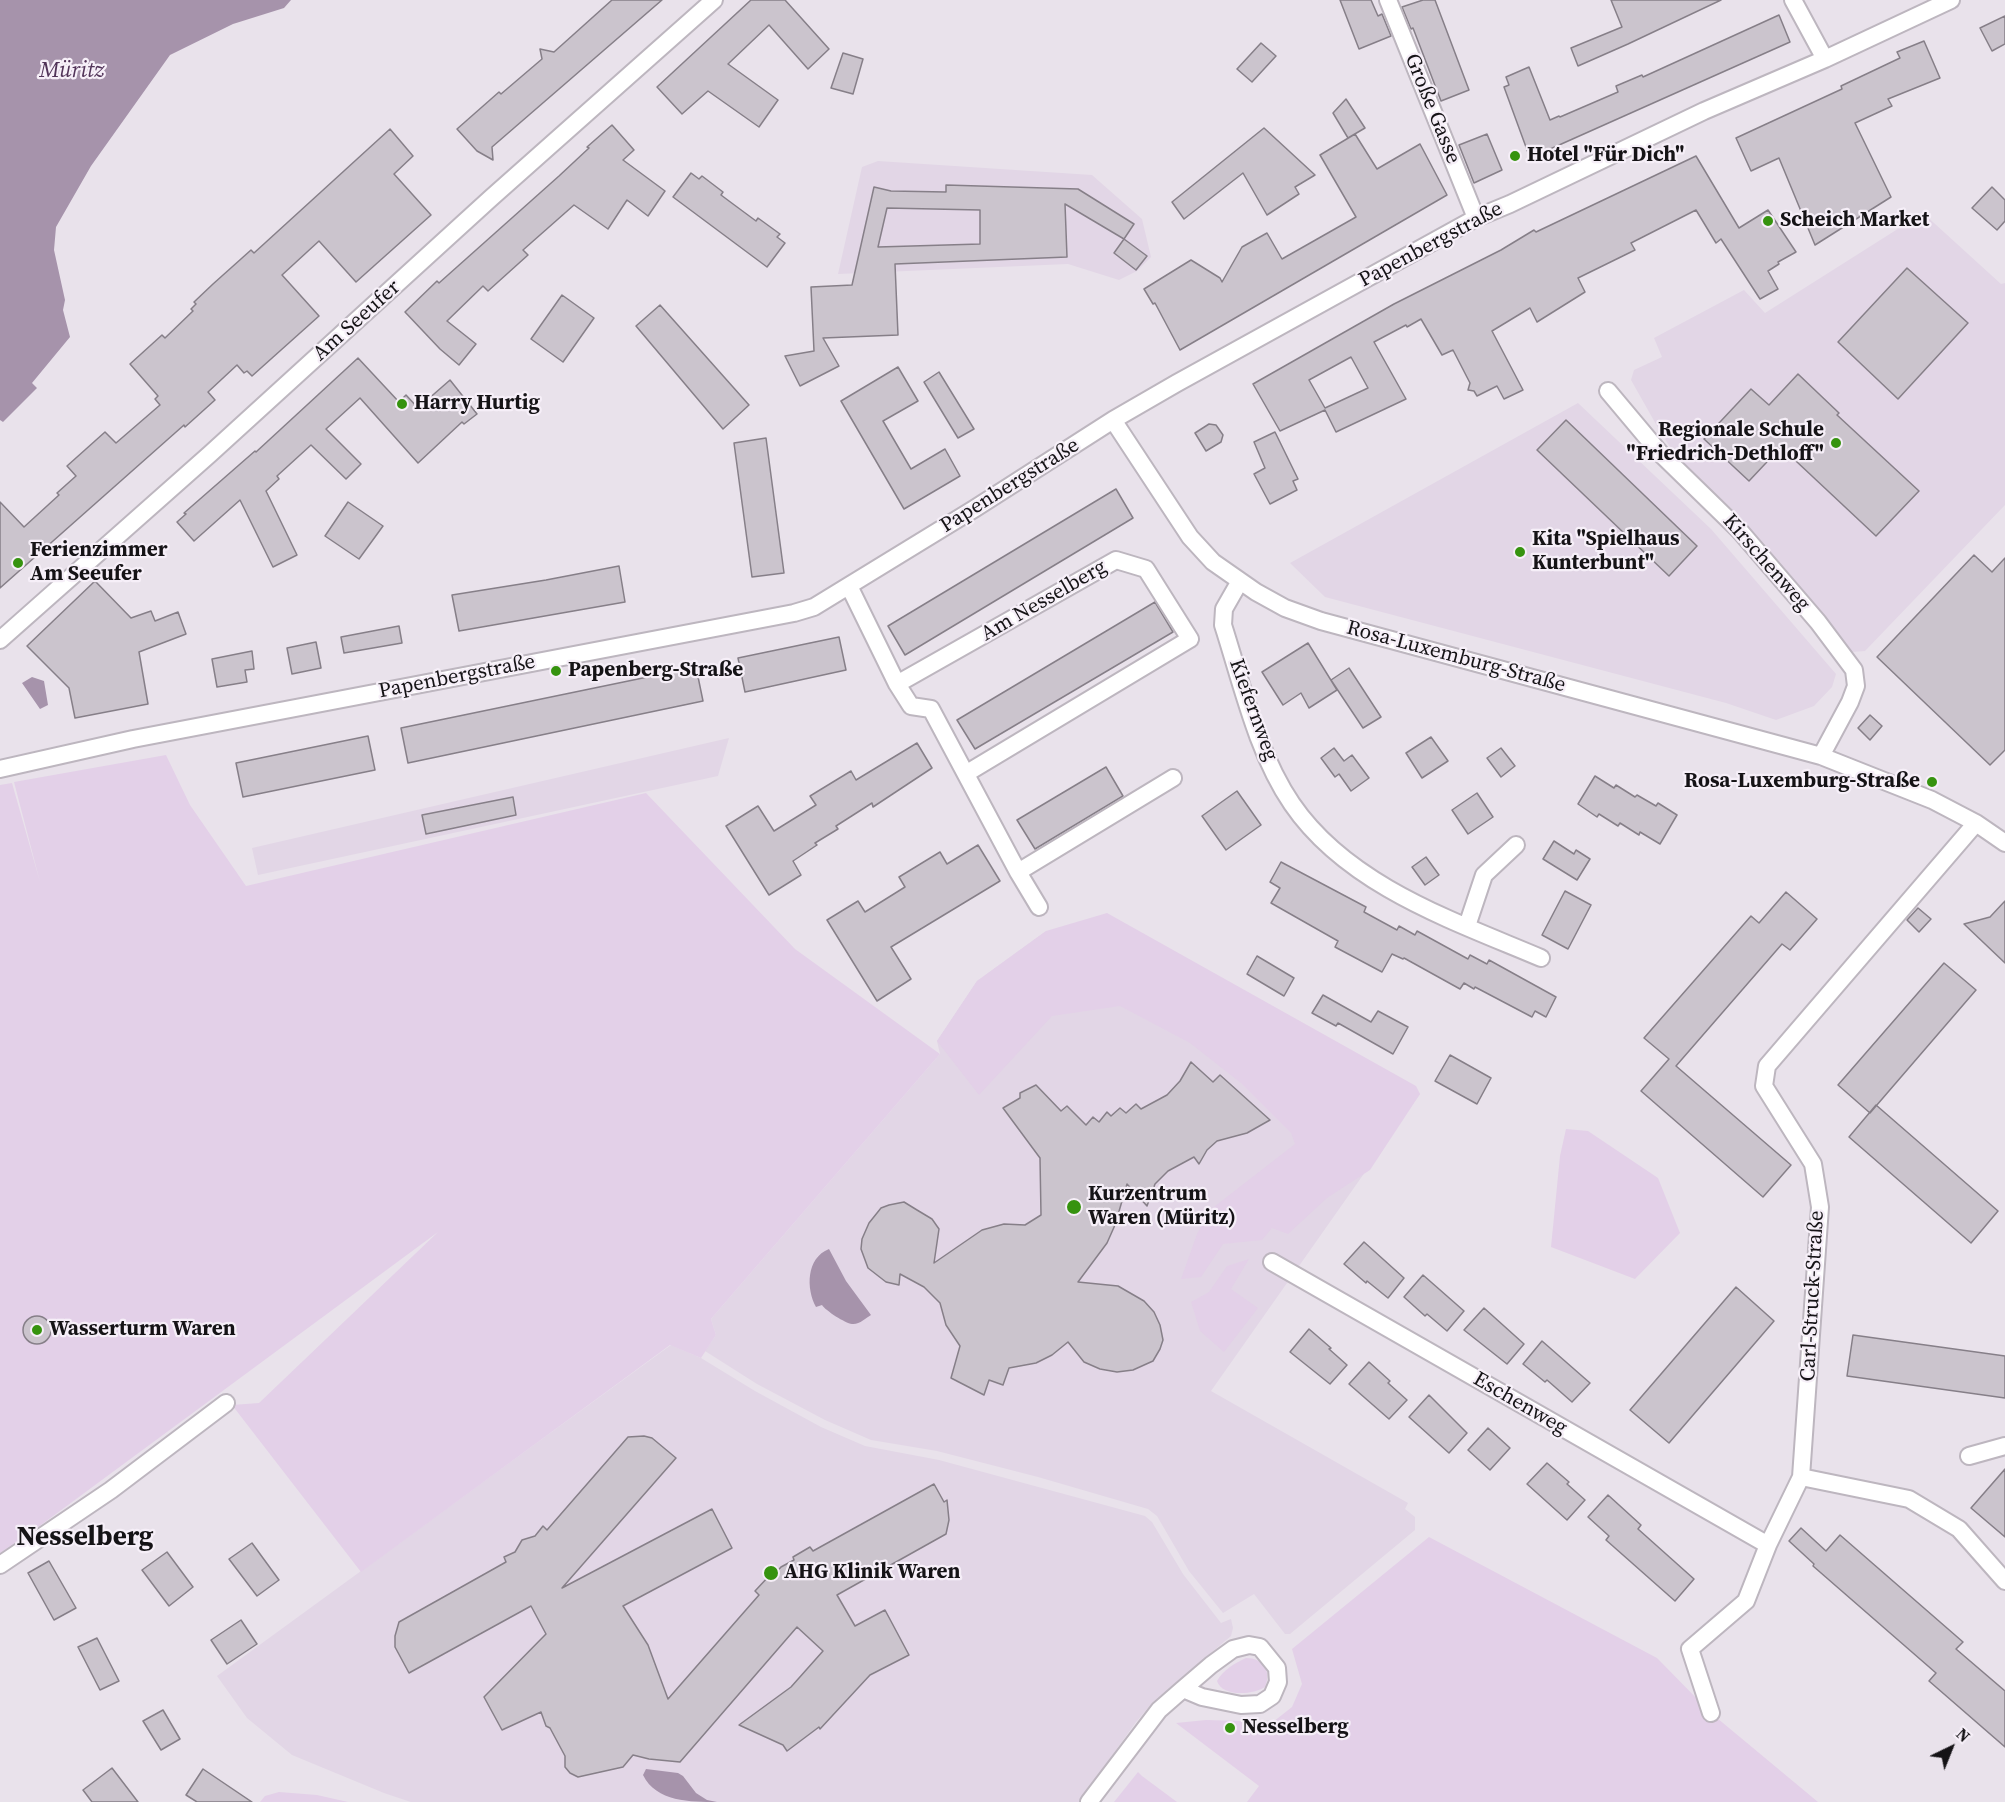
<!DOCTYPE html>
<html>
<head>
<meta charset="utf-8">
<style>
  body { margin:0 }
  #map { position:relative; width:2005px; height:1802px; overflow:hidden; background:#e9e2eb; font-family:"Source Serif 4",serif }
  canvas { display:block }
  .north { position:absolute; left:1921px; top:1718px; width:60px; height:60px; -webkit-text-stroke:4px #f6eff8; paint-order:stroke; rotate:43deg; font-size:16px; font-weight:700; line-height:24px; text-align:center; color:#151316 }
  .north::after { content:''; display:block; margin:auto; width:21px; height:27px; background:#151316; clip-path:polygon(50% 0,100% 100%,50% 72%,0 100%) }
</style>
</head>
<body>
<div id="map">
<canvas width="2005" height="1802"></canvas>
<div class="north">N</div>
</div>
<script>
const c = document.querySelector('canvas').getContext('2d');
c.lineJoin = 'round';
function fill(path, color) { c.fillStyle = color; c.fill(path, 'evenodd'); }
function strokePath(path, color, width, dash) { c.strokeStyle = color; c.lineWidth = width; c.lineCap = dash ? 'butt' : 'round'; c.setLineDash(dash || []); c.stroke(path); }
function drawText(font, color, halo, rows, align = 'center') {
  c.font = font + ' "Source Serif 4",serif'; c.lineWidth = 4.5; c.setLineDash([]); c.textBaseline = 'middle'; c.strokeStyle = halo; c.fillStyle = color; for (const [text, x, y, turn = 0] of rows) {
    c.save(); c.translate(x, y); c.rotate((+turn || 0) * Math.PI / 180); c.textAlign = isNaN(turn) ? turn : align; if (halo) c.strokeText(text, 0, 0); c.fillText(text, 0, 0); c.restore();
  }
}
const built = new Path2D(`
  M878,161l214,14 50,44 9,38 -14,14 -18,9 -51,-16 -230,10 24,-107z
  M1923,213l78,71 4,-1v222l-140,146 -13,1 -119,-142 -55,-50 -21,-34 -26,-46 3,-10 28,-13 -8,-19 90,-48 21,23z
  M1578,403l133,126 125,145 -4,13 -18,19 -38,14 -50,-17 -401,-106 -35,-34z
  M729,738l-11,38 -460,99 -6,-27z
  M1046,931l374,163 -209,297 197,112 -3,6 10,8v13l-125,104h-5l-31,-40 -31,19 -34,-42 -32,-55 -9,-7 -110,-32 -101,-26 -66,-11 -46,-20 -68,-36 -52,-33 11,-16 -5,-16 229,-265 -3,-13 40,-60z
  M671,1345l30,13 54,33 66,36 44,19 74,14 206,56 7,6 31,52 38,49 10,-4 2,9 -2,8 -77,65 -18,21 -57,80h-668l-27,-9 -92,-38 -45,-37 -30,-42z`);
const green = new Path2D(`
  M166,755l24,50 56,81 400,-93 149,156 145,105 -229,265 5,16 -15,23 -31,-13 -309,227 -129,-167 27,-2 179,-171 -412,304 -26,17v-768l12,-2 28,99 -26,-100z
  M1107,913l309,173 4,8 -50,76 -43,28 -39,36 -16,-6 -10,12 -39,4 -22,33 -20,2 16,-45 13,-24 85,-66 -4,-11 -50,-50 -51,-40 -70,-37 -68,10 -73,79 -42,-54 40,-60 69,-50z
  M1566,1129l22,2 70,47 22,55 -45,46 -84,-32 9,-91z
  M1249,1259l-18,30 27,19 -34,44 -24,-21 -9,-29 18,-10 18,-26z
  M1429,1537l228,121 54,55 107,89h-571l12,-16 -83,-63 30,-3 67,2 19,-15 10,-23 -10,-35z
  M1246,1658c17,0 26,13 19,29 -12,8 -43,10 -48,-6 6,-11 18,-18 29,-23z
  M1138,1772l4,4 35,26h-63z
  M279,1792l38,3 31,7h-88l5,-6z`);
const water = new Path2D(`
  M0,0h291l-7,8 -51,16 -63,31 -79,111 -35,61 -2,23 11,50 -2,10 7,27 -38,46 5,5 -34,34 -3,-2z
  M32,677l12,4 4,24 -8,4 -18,-26z
  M829,1249l17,32 25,34c-5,3 -12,10 -19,9 -7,-1 -26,-13 -30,-19l-6,2c-10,-18 -10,-49 13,-58z
  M646,1769l32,4 5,3 13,17 11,7 10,2c-26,0 -61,0 -74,-27z`);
const building = new Path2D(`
  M612,0h50l-170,147 1,13 -16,-9 -20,-22 42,-37 2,2 41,-35 -2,-10 14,3z
  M751,0h34l44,49 -21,20 -39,-44 -41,39 50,36 -19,27 -51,-36 -26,23 -25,-27z
  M1340,0h31l7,16 4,-2 9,22 -32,13z
  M1423,0h12l34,90 -28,11 -28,-73 -2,1 -9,-22z
  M1611,0h110l-93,44 -50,22 -7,-18 51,-21z
  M1779,15l11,27 -260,116 -26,-71 5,-2 -3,-8 23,-10 21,53 9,-4 1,1 58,-25 -2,-6 26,-11 1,2z
  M2005,16v28l-13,7 -12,-23z
  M1924,41l16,37 -52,21 4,7 -37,17 36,74 -76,48 -36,-87 -28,13 -15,-33 106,-49 -1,-3 59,-28 -3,-6z
  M1261,43l15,13 -24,26 -15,-13z
  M843,53l20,6 -10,35 -22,-6z
  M1346,99l19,29 -17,10 -15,-25z
  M612,125l22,25 -11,10 42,31 -17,25 -21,-16 -19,29 -34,-24 -51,45 5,5 -40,36 -5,-5 -36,35 29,23 -17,21 -19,-16 -35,-37 32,-31 2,2 120,-107 30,-28 -2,-1z
  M1264,128l51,47 -20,12 4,7 -32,21 -24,-42 -59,46 -12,-17z
  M390,129l23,27 -19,18 37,41 -75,67 -37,-41 -37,34 37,41 -67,60 -5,-5 -3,2 -7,-8 -29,27 7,8 -30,27 -1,-2 -184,163v-86l24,25 35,-32 -2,-2 19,-17 -9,-10 38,-34 11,11 44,-38 -5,-6 3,-3 -28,-32 32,-29 3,3 28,-27 -2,-2 5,-5 -2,-2 19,-18 38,-34 3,3z
  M1355,134l22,35 43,-25 27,51 -267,155 -25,-47 -2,1 -9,-15 47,-29 29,18 2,4 20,-35 25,-14 15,26 74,-42 -36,-62z
  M1487,134l15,36 -28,13 -15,-38z
  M1696,156l43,72 29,-18 28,42 -18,10 1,2 -11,7 10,18 -18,10 -39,-60 -5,4 -20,-33 -65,33 4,7 -57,28 7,14 -48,30 -7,-14 -38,23 31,59 -19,9 -7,-13 -20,10 -3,-5 -6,-1 2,-7 -17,-33 -11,5 -21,-36 -14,8 -1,-2 -32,17 32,57 -70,33 -11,-22 -45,21 -27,-47 141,-80 107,-54 33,-20 2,2zM1351,357l17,31 -43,20 -16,-28z
  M691,173l8,6 3,-3 21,16 -2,3 8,6 27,20 2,-3 22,16 -3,3 8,6 -18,24 -94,-70z
  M946,185l132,4 56,35 -10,15 -59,-35 2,53 -172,7 3,71 -75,3 16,28 -39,20 -15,-30 29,-5 -3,-64 41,-2 22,-98 17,4 55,1zM887,208l93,2v34l-102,3z
  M1992,187l13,13v21l-8,9 -25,-22z
  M1124,239l23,17 -11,14 -22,-17z
  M1907,268l61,55 -70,76 -60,-57z
  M562,295l32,23 -31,44 -32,-23z
  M660,305l89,100 -26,24 -87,-103z
  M358,358l41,44 7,-7 12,13 32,-28 27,34 -13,10 -2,-2 -44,41 -58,-65 -34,31 35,35 -15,15 -35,-34 -34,31 2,3 -13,12 31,64 -24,12 -33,-67 -46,41 -17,-19 9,-8 -2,-1 71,-62 1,1z
  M898,367l20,34 -35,20 28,48 34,-20 15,27 -56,33 -63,-108z
  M939,372l35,57 -16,9 -34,-56z
  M1798,374l41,39 -2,2 82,76 -43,45 -95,-89 -32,34 -45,-42 47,-50 18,16z
  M1566,420l131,126 -28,30 -132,-126z
  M1209,424l7,1 7,10 -2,7 -15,9 -11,-18z
  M1275,432l23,47 -5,2 4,9 -27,14 -16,-30 11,-6 -11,-26z
  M766,438l18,135 -32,4 -18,-134z
  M1116,489l17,29 -228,137 -17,-29z
  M348,502l35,24 -24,33 -34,-23z
  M1974,555l18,17 13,-14v192l-15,15 -113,-108z
  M619,566l6,36 -166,29 -7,-36 94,-15z
  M95,581l36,37 20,-7 4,10 23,-9 8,22 -47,18 9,52 -73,14 -6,-30 -42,-42z
  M1155,602l18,30 -198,117 -18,-29z
  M399,626l3,17 -58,10 -3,-16z
  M839,637l7,33 -101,22 -7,-34z
  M316,642l5,26 -29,6 -5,-26z
  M1308,643l29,47 -28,18 -8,-15 -18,12 -21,-33z
  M252,651l2,18 -9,1 2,12 -30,5 -5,-28z
  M696,667l7,34 -295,62 -7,-35z
  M1349,668l32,49 -18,11 -32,-48z
  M1870,715l12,11 -12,14 -12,-12z
  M368,736l7,34 -132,27 -7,-34z
  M1431,737l17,24 -26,17 -16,-25z
  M917,743l15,25 -59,39 -1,-4 -36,23 2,3 -23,14 2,2 -24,16 8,14 -32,20 -43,-69 32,-20 16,25 42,-26 -6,-9 41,-25 5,9z
  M1334,748l10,13 8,-6 17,23 -18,13 -12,-17 -4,3 -14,-19z
  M1501,748l14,18 -14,11 -14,-19z
  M1106,767l17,29 -88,53 -18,-29z
  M1595,776l19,12 2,-3 19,12 2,-2 19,11 2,-3 19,12 -17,29 -20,-12 -1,3 -19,-12 -2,3 -19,-12 -2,3 -19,-13z
  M1237,791l24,34 -35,25 -24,-34z
  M1477,793l16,24 -25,17 -16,-24z
  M513,797l3,18 -90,19 -4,-19z
  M1554,841l20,13 2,-4 14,9 -13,21 -34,-21z
  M978,845l22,36 -109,66 20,32 -34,22 -50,-81 31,-19 7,11 40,-25 -6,-10 41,-25 7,12z
  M1426,857l13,18 -14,10 -13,-18z
  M1281,862l85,45 -2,5 33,18 2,-4 16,9 2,-4 51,28 2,-4 17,9 2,-4 67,37 -10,20 -11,-6 -3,6 -57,-30 -1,2 -10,-6 -4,6 -56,-31 -1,1 -11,-5 -10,18 -47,-25 3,-6 -67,-38 9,-15 -10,-6z
  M1565,891l26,14 -23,44 -26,-14z
  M1786,892l31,27 -27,31 -8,-6 -106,122 115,99 -28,32 -122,-106 28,-32 -25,-21 107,-122 8,7z
  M2005,901v62l-41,-39 26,-7z
  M1918,908l13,11 -12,13 -12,-12z
  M1257,956l37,22 -10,18 -37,-22z
  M1944,963l32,27 -106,123 -32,-28z
  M1323,995l48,27 7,-11 30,16 -15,27 -55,-31 -2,3 -24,-13z
  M1450,1055l41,23 -14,26 -42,-23z
  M1191,1062l22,20 7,-7 50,45 -23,13 -30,8 -10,9 -8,14 -5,-7 -26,14 -13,13 -8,22 -20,-22 -12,41 -8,18 -29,39 40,4 26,15 10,11 6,13 3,15 -3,9 -7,12 -20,9 -16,2 -17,-3 -16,-7 -16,-20 -16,13 -16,8 -27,5 -6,17 -14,-5 -5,15 -33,-17 9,-32 -14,-21 -6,-22 -16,-16 -24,-13 -1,11 -13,-3 -18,-14 -7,-19 1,-10 7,-16 12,-15 8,-3 15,-3 13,8 15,9 7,10 -5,34 48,-33 22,-6 21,1 16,-10 -1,-57 -37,-50 17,-10v-5l16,-8 25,26 6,-5 19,19 7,-8 6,5 8,-10 4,4 9,-8 6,5 10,-9 5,5 26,-14 13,-14z
  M1876,1105l122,106 -27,32 -122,-106z
  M1364,1242l40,36 -16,20 -21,-17 -1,2 -22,-19z
  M1423,1275l41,36 -17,20 -20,-17 -2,2 -21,-19z
  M1736,1287l38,34 -105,122 -39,-33z
  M1484,1308l40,36 -17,20 -43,-34z
  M23 1330a14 14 0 1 1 28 0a14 14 0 1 1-28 0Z
  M1309,1329l22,19 -2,1 18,16 -17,19 -40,-32z
  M1853,1335l152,21v42l-158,-22z
  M1542,1341l48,42 -18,19 -25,-22 -2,2 -22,-18z
  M1369,1362l21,19 -2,2 19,17 -18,19 -40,-35z
  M1429,1395l38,38 -18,20 -40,-36z
  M1488,1428l22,20 -20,22 -22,-20z
  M644,1436l8,2 24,20 -114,130 150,-79 20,39 -109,58 25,39 20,54 91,-104 -4,-4 14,-15 2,2 10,-11 13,-7 -1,-3 17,-10 3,4 121,-67 10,18 3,-2 2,20 -3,14 -109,61 18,31 30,-16 24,45 -39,20 -50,54 -1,-2 -32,24 -4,-6 -44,-20 52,-38 32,-36 -26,-24 -117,135 -31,-3 -16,-4 -10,12 -45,10 -8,-4 -5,-6v-11l-15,-28 -4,-2 -5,-14 -39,18 -18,-33 62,-63 -15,-28 -122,67 -14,-26v-11l4,-14 107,-60 -2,-5 11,-5 7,-12 13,-4 8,-10 4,4 81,-93z
  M1547,1463l22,19 -2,2 18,16 -18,20 -40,-36z
  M2005,1469v68l-34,-29z
  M1608,1495l33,30 -3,4 56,50 -19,22 -69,-61 3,-4 -21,-19z
  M1801,1528l25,23 14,-16 123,107 -7,7 49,42v56l-76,-66 7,-8 -123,-107 1,-2 -25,-23z
  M252,1543l27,37 -22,16 -28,-37z
  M167,1552l26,35 -24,19 -27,-36z
  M49,1561l27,47 -22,12 -26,-47z
  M241,1620l16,24 -30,20 -16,-24z
  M97,1638l22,43 -19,9 -22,-43z
  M163,1710l17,29 -19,11 -18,-29z
  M112,1768l26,34h-46l-9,-12z
  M203,1769l49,33h-55l-11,-7z`);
const minor = new Path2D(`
  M1388,0l88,218
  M1793,0l32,59
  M1608,391l52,62 79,77 79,92 36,48 2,16 -6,16 -29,54
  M1113,420l77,117 23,25 43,30 29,16 36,13 500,135 111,44 44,23 29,20
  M1240,581l-16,28 -1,16c19,59 34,128 69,179 56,82 162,117 249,154
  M849,586l48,98 14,22 20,3 87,163 21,35
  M0,640l210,-186 281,-256 223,-198
  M897,684l219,-124 30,9 44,70 -223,134
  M0,769l133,-30 661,-126 20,-6 160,-98 139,-89 64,-37 299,-165 34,-14 194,-93 121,-52 126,-59
  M1018,872l155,-94
  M1467,926l17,-51 32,-30
  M1272,1262l496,283
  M1969,1456l36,-10
  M1801,1477l108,22 50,30 46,52
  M0,1565l111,-75 115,-87
  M1711,1713l-21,-64 56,-48 22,-56 33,-68 19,-270 -7,-43 -49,-78 3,-20 209,-243
  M1089,1802l70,-92 24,-21 28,-24 22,-16 16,-4 11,2 17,21 1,14 -6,14 -12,8 -19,1 -39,-8 -19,-8`);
const markers = [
  [1515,156,6,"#36930f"],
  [1768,221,6,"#36930f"],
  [402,404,6,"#36930f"],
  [1836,443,6,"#36930f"],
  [1520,552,6,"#36930f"],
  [18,563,6,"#36930f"],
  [556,671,6,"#36930f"],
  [1932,782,6,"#36930f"],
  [1074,1207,8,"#36930f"],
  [37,1330,6,"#36930f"],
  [771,1573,8,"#36930f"],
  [1230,1728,6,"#36930f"]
];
const streetNames = [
  ["Große Gasse",1432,109,68],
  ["Papenbergstraße",1431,245,-28],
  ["Am Seeufer",357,321,-42],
  ["Papenbergstraße",1010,486,-32],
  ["Kirschenweg",1766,563,49],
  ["Am Nesselberg",1044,601,-30],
  ["Rosa-Luxemburg-Straße",1456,657,15],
  ["Papenbergstraße",457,677,-11],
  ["Kiefernweg",1253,710,70],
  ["Carl-Struck-Straße",1813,1296,-87],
  ["Eschenweg",1520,1404,30]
];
const poiNames = [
  ["Hotel \"Für Dich\"",1527,156],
  ["Scheich Market",1780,221],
  ["Harry Hurtig",414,404],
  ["Regionale Schule",1824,431,"right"],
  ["\"Friedrich-Dethloff\"",1824,455,"right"],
  ["Kita \"Spielhaus",1532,540],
  ["Kunterbunt\"",1532,564],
  ["Ferienzimmer",30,551],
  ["Am Seeufer",30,575],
  ["Papenberg-Straße",568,671],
  ["Rosa-Luxemburg-Straße",1920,782,"right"],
  ["Kurzentrum",1088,1195],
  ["Waren (Müritz)",1088,1219],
  ["Wasserturm Waren",49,1330],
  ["AHG Klinik Waren",784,1573],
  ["Nesselberg",1242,1728]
];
const waterNames = [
  ["Müritz",72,71]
];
const districtNames = [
  ["Nesselberg",85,1538]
];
fill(built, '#e2d6e6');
fill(green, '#e3d0e8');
fill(water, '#a693ab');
fill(building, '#cbc4cd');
strokePath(building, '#867f88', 1.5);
strokePath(minor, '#bdb6bf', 20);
strokePath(minor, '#fff', 16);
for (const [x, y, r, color] of markers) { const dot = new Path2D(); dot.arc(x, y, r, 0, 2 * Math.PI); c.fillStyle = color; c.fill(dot); strokePath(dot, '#f6eff8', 2); }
drawText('21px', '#151316', '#f6eff8', streetNames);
drawText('bold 21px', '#151316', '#f6eff8', poiNames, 'left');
drawText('italic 22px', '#513358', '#f6eff8', waterNames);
drawText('bold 27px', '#151316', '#f6eff8', districtNames);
</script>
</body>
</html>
